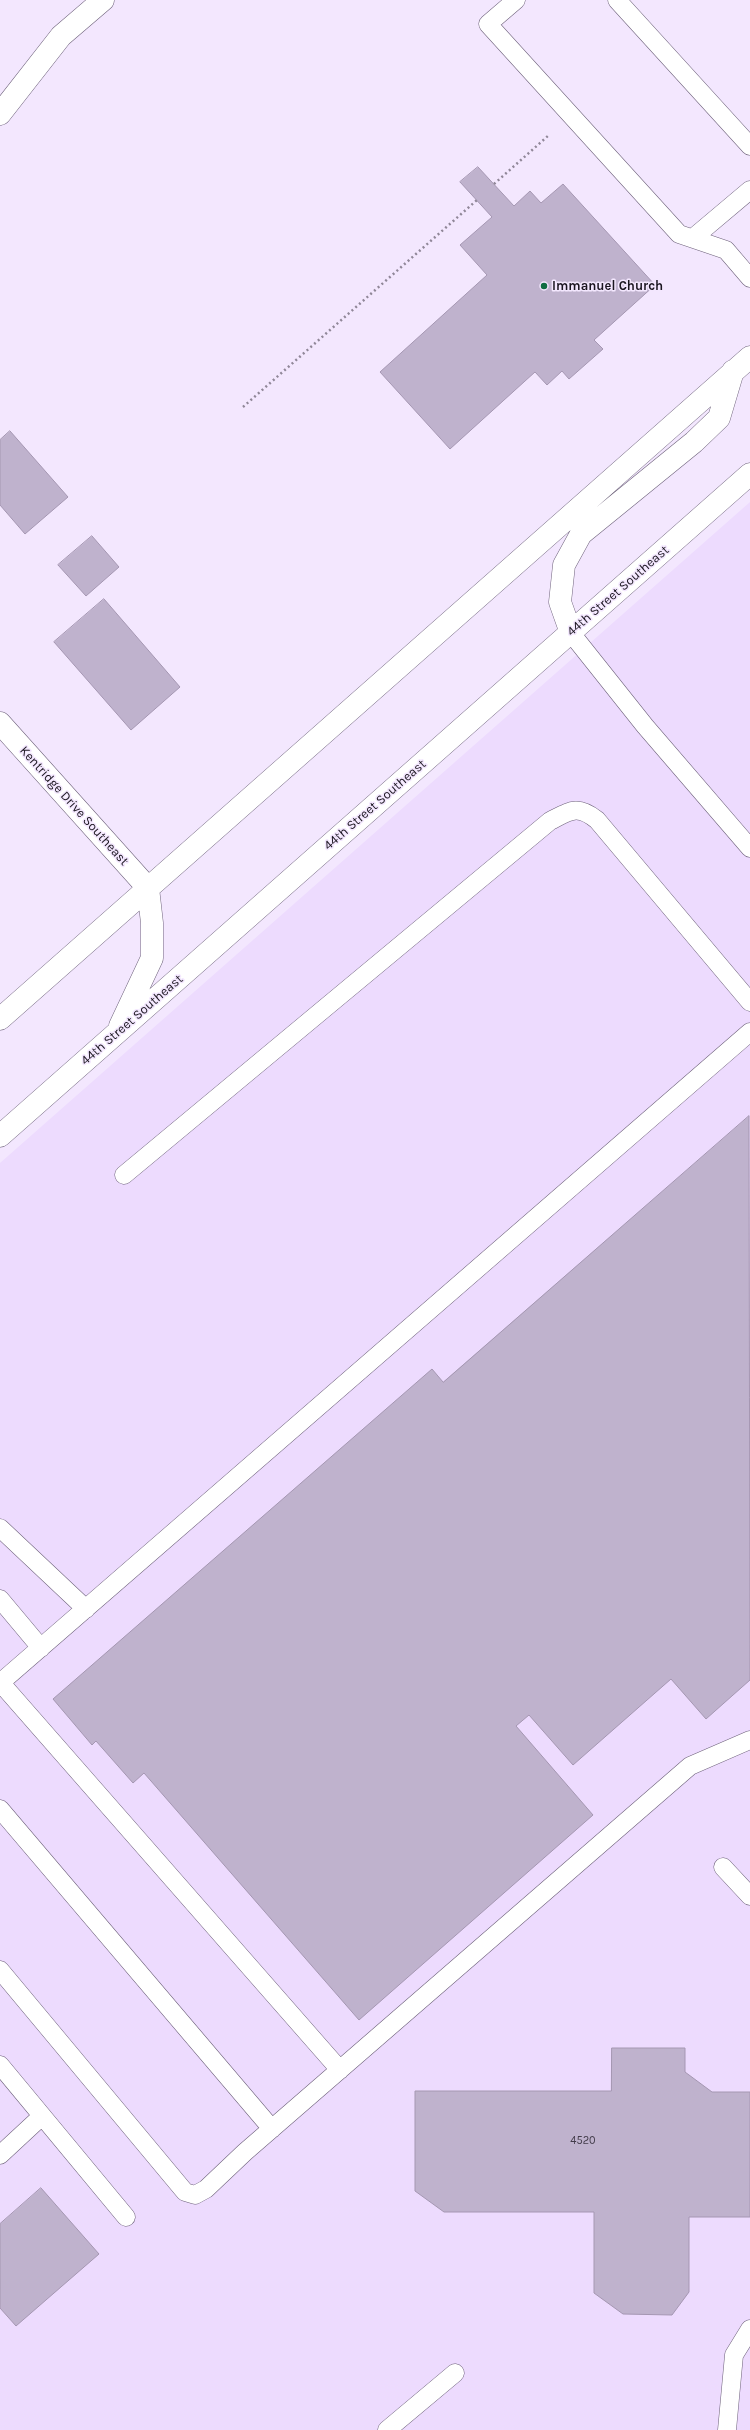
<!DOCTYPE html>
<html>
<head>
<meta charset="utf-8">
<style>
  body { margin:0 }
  canvas { display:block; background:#f3e7fe }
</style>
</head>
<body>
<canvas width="750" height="2430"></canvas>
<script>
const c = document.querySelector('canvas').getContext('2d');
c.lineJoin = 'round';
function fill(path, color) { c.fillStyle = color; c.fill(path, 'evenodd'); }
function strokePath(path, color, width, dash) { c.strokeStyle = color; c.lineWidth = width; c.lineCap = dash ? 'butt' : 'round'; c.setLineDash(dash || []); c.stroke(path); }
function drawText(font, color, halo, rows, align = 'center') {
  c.font = font + ' Karla,sans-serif'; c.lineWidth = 3; c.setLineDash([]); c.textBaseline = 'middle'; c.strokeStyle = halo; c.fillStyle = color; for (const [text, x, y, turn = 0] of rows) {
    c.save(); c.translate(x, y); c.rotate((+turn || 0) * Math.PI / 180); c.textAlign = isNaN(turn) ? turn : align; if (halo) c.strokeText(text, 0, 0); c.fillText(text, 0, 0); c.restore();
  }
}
const built = new Path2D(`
  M750,502v1928h-750v-1267z`);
const building = new Path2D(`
  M478,167l36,39 16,-15 11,12 22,-19 92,101 -61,55 9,9 -34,30 -7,-8 -15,14 -12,-13 -85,77 -70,-77 107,-97 -27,-30 32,-28 -32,-35z
  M10,431l58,66 -43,37 -25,-29v-65z
  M92,536l27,31 -33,29 -28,-31z
  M104,599l76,88 -49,43 -77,-88z
  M749,1116l1,564 -44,39 -35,-40 -98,86 -44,-50 -13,11 77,89 -234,205 -215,-247 -11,10 -37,-42 -4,4 -39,-46 379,-330 11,13z
  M612,2048h73v24l27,20h38v125h-61v75l-17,23 -49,-1 -29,-21v-81h-150l-29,-21v-100h196z
  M41,2188l58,66 -83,72 -16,-18v-84z`);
const path = new Path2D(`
  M494,184l55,-49
  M243,407l234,-207`);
const service = new Path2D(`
  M516,0l-28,24 191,210 47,16 24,28
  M617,0l133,146
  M693,238l57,-48
  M571,633l74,93 105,122
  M124,1175l426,-354c20,-10 27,-17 47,-1l153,182
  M0,1528l86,81
  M0,1599l41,49
  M0,1682l340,388
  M0,1683l750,-651
  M0,1809l272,320
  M723,1867l27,29
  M0,1970l185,222 10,3 11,-6 39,-37 445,-386 60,-26
  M0,2065l126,152
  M0,2155l42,-39
  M387,2430l68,-57
  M727,2430l7,-75 16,-26`);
const minor = new Path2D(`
  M0,114l61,-78 42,-36
  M0,723l148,165`);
const primary = new Path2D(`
  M571,633l-11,-31 4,-37 17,-31 113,-92 25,-24 14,-47
  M0,1019l750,-662
  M120,1026l32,-68v-35l-4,-35
  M0,1136l750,-662`);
const markers = [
  [544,286,4,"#0f6d42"]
];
const numberNames = [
  ["4520",583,2141]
];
const poiNames = [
  ["Immanuel Church",552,286]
];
const streetNames = [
  ["44th Street Southeast",618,591,-41],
  ["44th Street Southeast",375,805,-41],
  ["Kentridge Drive Southeast",74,806,48],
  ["44th Street Southeast",132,1020,-41]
];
fill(built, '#eddbfe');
fill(building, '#bfb2cd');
strokePath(building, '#a597b2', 1);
strokePath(service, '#6e627b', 19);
strokePath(minor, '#6e627b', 23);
strokePath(primary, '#6e627b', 23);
strokePath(path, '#908798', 2.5, [2, 3]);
strokePath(service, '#fff', 18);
strokePath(minor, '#fff', 22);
strokePath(primary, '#fff', 22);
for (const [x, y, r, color] of markers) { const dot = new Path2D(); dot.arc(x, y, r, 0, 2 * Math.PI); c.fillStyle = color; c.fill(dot); strokePath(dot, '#f3e7fe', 1.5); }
drawText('11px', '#433c4a', null, numberNames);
drawText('bold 13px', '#1a151f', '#f3e7fe', poiNames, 'left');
drawText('13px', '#1a151f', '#f3e7fe', streetNames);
</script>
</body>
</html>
